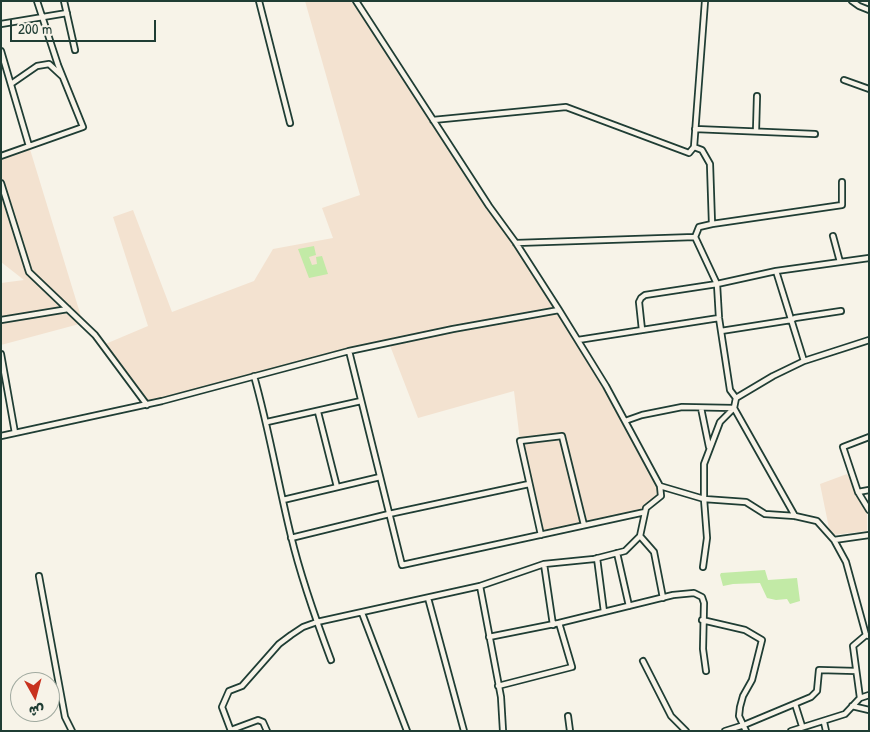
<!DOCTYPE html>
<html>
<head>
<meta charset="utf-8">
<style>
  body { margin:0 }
  #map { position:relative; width:870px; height:732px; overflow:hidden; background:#f7f3e8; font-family:"Patrick Hand","Playpen Sans Arabic",sans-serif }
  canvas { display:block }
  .frame { position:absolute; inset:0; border:2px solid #1f3d34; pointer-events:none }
  .north { position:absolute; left:10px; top:672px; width:50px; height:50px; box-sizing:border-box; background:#f7f3e8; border:1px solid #a1aaa0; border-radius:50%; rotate:173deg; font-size:14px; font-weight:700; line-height:20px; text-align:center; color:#1f3d34 }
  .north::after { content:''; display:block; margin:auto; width:18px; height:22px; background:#c8321e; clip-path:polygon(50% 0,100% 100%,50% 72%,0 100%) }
  .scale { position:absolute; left:10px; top:20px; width:146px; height:22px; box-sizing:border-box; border:2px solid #1f3d34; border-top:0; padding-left:6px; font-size:15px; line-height:18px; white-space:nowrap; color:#1f3d34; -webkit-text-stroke:4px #f7f3e8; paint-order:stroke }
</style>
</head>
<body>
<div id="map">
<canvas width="870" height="732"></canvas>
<div class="frame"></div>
<div class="north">ش</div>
<div class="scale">200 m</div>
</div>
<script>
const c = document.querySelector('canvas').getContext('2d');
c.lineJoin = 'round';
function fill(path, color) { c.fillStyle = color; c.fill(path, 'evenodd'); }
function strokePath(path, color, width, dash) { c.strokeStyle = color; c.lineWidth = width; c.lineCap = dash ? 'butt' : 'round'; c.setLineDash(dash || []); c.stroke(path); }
const built = new Path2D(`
  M305,1h45l13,11 243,374 54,104 -15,22 -104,23 -21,-94 -6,-50 -96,27 -29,-75 -242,62 -44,-60 45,-19 -35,-109 20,-7 39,102 82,-31 19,-32 60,-11 -11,-30 38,-13z
  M29,146l54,177 -82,22v-62l23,-3 -23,-18v-106z
  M847,474l20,39v18l-34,4 -3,-2 -10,-49z`);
const green = new Path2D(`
  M314,246l2,9 -7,2 3,8 5,-1 -1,-7 6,-1 6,18 -19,4 -11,-29z
  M765,570l3,10 29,-2 3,23 -10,3 -3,-5 -11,1 -9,-2 -7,-15 -27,1 -10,2 -3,-11 1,-2z`);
const street = new Path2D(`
  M64,1l11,49
  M259,1l31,122
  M356,1l133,205 27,37 43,67 47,76 54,100 44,13 42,3 19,12 30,2 22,5 17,19 35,-5
  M852,1l7,5 10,4
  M1,24l66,-11
  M1,51l28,95
  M844,80l25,9
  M11,84l26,-18 12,-2 13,12
  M433,120l133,-13 123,46 5,-6 11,-146
  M695,129l120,5
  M756,131l1,-35
  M694,147l8,3 8,14 2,60
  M1,156l82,-29 -25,-62 -21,-64
  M1,183l28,89 66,63 52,70
  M833,236l7,26
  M695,237l4,-10 13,-3 130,-19v-23
  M516,243l179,-6 22,47 59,-13 28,90 65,-21
  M776,271l93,-13
  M1,320l67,-11
  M642,330l-3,-28 2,-4 4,-3 72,-11 2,34 11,72 6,8
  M721,331l70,-11 4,-2 46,-7
  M578,340l141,-22
  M349,351l53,214 243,-53
  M1,354l14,79
  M254,376c15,53 24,107 37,160 10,42 25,84 40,124
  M701,408l8,39
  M318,412l19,75
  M625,421l17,-6 40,-8 52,1 61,108
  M267,422l94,-21
  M1,436l161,-35 187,-50 104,-22 106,-19
  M869,437l-26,10 15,45 11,18
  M858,492l11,-2
  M283,500l97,-23
  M541,535l-21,-94 42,-5 22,89
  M640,536l14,16 9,46
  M291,538l98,-24 140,-30
  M834,540l12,22 20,73 3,1
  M617,553l12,53
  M597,558l7,54
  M544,564l9,61
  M703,567l4,-29 -3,-39v-35l16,-42 14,-14 2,-10 37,-22 31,-15
  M39,576l26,141 7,14
  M480,586l21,111 2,34
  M428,598l36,133
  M362,613l45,118
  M702,620l43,10 17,10 -10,40 -9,16 -3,11 -1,9 7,15
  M489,637l70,-14 114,-28 21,-2 8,4 2,6 -1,46 3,22
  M643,661l28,55 15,15
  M498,686l74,-19 -13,-44
  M860,698l-7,-52 13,-11
  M795,704l7,22
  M852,706l17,4
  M568,716l2,15
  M824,722l2,9
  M231,730l27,-10 5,2 4,9
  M231,731l-9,-24 7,-16 13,-5 37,-42 12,-9 12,-8 14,-5 163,-36 64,-22 50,-5 31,-8 15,-15 6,-28 15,-12 -1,-10
  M725,731l19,-6 67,-28 6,-6 2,-21 37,1
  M791,731l54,-17 15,-16 9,-3`);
fill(built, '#f3e2d0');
fill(green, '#c2eaa6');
strokePath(street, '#1f3d34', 8);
strokePath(street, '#f7f3e8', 4.5);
</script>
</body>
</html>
